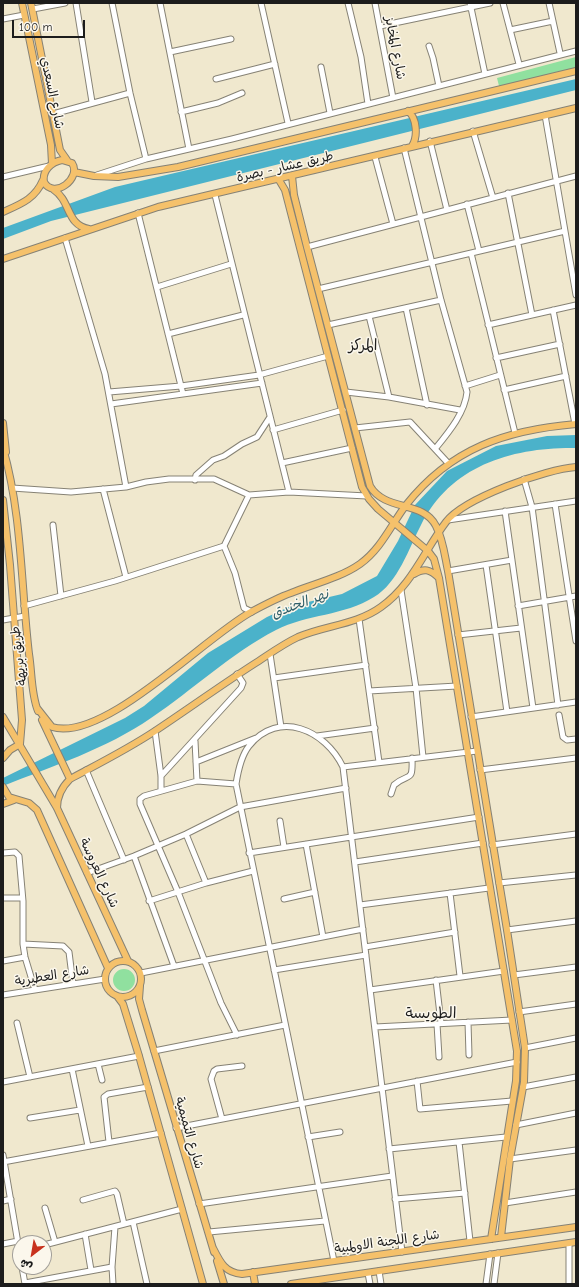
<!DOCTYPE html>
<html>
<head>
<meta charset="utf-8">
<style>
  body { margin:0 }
  #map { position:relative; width:579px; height:1287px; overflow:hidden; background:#f0e8ce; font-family:"Comic Neue","Playpen Sans Arabic",sans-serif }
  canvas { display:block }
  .frame { position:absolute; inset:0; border:4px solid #1c1c1c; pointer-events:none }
  .north { position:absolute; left:12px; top:1235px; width:40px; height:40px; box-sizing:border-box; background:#fbf7ec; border:1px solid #a29f99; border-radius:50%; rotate:211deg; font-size:11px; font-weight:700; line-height:16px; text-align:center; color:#1c1c1c }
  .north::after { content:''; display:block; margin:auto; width:14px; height:18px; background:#c8321e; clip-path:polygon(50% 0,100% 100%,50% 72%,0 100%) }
  .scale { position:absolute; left:12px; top:20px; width:73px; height:18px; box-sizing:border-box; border:2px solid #1c1c1c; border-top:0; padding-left:5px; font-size:12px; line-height:14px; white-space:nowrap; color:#1c1c1c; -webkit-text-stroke:3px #fbf7ec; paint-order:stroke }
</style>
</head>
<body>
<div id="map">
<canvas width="579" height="1287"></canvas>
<div class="frame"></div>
<div class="north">ش</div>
<div class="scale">100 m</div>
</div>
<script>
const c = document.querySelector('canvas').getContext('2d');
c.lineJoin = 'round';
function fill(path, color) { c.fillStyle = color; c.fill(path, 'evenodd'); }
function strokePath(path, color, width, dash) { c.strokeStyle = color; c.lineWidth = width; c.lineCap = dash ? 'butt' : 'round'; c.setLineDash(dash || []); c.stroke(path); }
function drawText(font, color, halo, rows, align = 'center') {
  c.font = font + ' "Comic Neue","Playpen Sans Arabic",sans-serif'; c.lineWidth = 3; c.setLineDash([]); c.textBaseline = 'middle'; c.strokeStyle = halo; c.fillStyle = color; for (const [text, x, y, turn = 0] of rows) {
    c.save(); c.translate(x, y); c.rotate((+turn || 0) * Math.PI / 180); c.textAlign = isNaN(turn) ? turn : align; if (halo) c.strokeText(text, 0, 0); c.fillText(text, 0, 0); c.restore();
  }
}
const green = new Path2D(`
  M576,57v11l-77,18 -2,-8z
  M113 980a11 11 0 1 1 22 0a11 11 0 1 1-22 0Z`);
const water = new Path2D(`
  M576,79v11l-525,131 -48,18v-11l112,-41z
  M576,435v13c-63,-1 -125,17 -155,77 -12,23 -23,58 -47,72 -30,19 -67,17 -98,33 -46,24 -82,59 -125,88 -45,31 -98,48 -148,68v-8l122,-60 19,-12 64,-53 59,-36 24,-11 51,-12 35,-18 21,-35 17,-36 32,-34 49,-25 51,-10z`);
const minor = new Path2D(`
  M76,3l16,99
  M112,3l18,90 16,66
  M160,3l29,146
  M261,3l27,120
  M348,3l13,54 7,47
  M375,3l18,95
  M470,3l15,71
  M503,3l16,61
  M549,3l11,50
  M33,9l32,-6
  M3,19l21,-4
  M380,26l110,-23
  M510,30l43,-9
  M429,46l4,12 6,28
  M170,52l61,-13
  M321,67l9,46
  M216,79l59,-15
  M181,112l37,-9 24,-10
  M53,114l77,-21
  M545,115l31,180
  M473,131l20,67
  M430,141l17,69
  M404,148l37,152 26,92c-2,21 -19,41 -32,57
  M375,157l18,67
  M97,175l49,-16 86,-20 344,-88
  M3,177l46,-11
  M508,193l24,122
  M215,195l74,297
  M467,204l12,47
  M138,213l45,181
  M65,238l40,136 21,113
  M307,247l269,-71
  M471,253l44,180
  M157,287l74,-23
  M318,289l247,-58
  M406,308l21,97
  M553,310l22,114
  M369,316l20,81
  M328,325l113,-25
  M488,325l88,-20
  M168,334l75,-19
  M496,358l64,-14
  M465,386l35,-11
  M504,390l62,-14
  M109,392l72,-6 78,-11 69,-19
  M346,392l43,5 71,13
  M111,404l151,-21
  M355,428l55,-6 38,41
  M273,430l70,-20
  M282,463l70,-15
  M524,479l8,28 26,198
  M195,480l1,-5 17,-15 11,-4 18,-12 15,-7 13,-20
  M12,488l59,4 55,-5 20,-5 23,-3h45l35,16 40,-3 78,4
  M103,489l23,88
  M555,504l21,137
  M505,511l28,197
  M448,520l128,-19
  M53,525l8,71
  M224,546l11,27 9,35 8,4
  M486,565l21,147
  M448,571l64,-11
  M401,590l15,98 7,69
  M24,606l91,-25 109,-35 25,-51
  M518,606l58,-10
  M359,619l20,143
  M3,620l22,-4
  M458,635l63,-7
  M270,654l11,73
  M274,678l92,-13
  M369,691l88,-5
  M559,715l4,22 4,3 9,-1
  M471,717l105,-15
  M155,731l6,45v15
  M317,736l58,-8
  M195,741l2,40
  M196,762l60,-24
  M343,767l134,-16
  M86,770l38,90
  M480,770l96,-12
  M161,776l80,-88 2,-5 -6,-9
  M236,784l-39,-3 -53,15 -4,3v5l38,88 43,111 16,32
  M391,794l3,-9c15,-13 19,-1 18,-27
  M280,821l4,26
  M186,834l20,49
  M306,844l17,93
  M492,845l84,-11
  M3,853l12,-1 4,4 4,45v43l2,13 10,33
  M249,853l230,-36
  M134,856l40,110
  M355,862l128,-19
  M87,873l47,-17 52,-22 54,-27 106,-19
  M499,883l77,-8
  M450,893l10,83
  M3,898h19
  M284,899l31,-7
  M149,901l57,-18 47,-12
  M360,905l129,-17
  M507,930l69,-9
  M23,944l40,2 6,6 4,32
  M365,947l90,-15
  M3,961l22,-4
  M274,970l92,-15
  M141,973l222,-44
  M514,975l62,-8
  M436,980l5,43
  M370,990l134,-19
  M3,995l102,-16
  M519,1012l57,-8
  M468,1022l1,33
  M17,1023l13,54
  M437,1024l2,33
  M375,1027l137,-7
  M525,1048l51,-10
  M154,1051l131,-26
  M98,1064l4,16
  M72,1069l16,77
  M417,1081l3,28 92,-8
  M3,1082l136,-26
  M523,1087l53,-10
  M30,1118l50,-8
  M222,1119l-11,-40 3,-8 3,-2 25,-3
  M516,1125l60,-12
  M176,1128l341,-66
  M308,1137l32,-5
  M109,1142l-5,-45 4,-3 40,-7
  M459,1142l11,99
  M389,1149l117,-12
  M3,1155l17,100
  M510,1159l66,-9
  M3,1162l158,-29
  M395,1199l70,-6
  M83,1200l32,-9 2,3 7,30
  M3,1201l8,-2
  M505,1203l71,-11
  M199,1204l193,-28
  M45,1208l10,34
  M133,1222l14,62
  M209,1232l116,-11
  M85,1234l6,36
  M3,1244l15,-3
  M44,1245l138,-36
  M334,1261l-98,-477c2,-13 5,-28 13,-38 30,-37 76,-16 94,21l59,485
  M22,1267l3,17
  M379,1271l2,13
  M368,1273l2,11
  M25,1283l87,-16
  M113,1284l-1,-17 3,-40
  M486,1284l4,-30
  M494,1284l4,-31
  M569,1284v-41`);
const major = new Path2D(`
  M22,3l29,142 1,19
  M31,3l29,147 7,10
  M408,111c9,7 10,26 4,35
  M62,160l10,3c10,15 -18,37 -28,19 -2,-11 7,-20 18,-22z
  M74,172l20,4 24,1 60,-10 398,-96
  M292,176l2,19 13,52 63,239c15,26 53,14 66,40 7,13 9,31 12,45l59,359 18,118 -1,34 -14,77 -9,78
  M279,180l6,10 77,297 7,12 9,10 50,42 6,8 5,19 78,473 -1,30 -25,158
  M54,190c17,11 12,35 35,39
  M3,212c18,-8 32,-13 40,-32
  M3,259l155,-52 418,-99
  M3,423l3,29
  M3,448c19,66 18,138 26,206 3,18 2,40 9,57
  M3,500l7,65 12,155 -2,24 -10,6 -7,8
  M414,574c10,-6 16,-5 25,4
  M37,708l15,19c51,16 153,-90 199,-115 13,-7 26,-14 40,-19 22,-9 49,-15 69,-29 21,-15 31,-39 46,-59 45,-57 100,-75 170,-81
  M3,717l54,91 71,153
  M42,720l28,59c-8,8 -13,17 -13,29
  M70,779c28,-15 58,-30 85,-48 33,-22 65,-45 99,-67 14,-9 29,-20 44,-27 28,-12 58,-12 83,-30 31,-22 43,-56 65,-85 18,-24 100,-53 130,-55
  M3,787l6,10 20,6 8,7 71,158
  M3,804l11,-4
  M105 979a18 18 0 1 1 36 0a18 18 0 1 1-36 0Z
  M140,986l-1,13 3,11 72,242
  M117,996l6,8 16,52 64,228
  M213,1248c7,14 12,25 29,26l334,-47
  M217,1261l7,23
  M253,1272l2,12
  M291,1284l285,-42`);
const streetNames = [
  ["شارع المخابز",395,48,79],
  ["شارع السعدي",52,93,78],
  ["طريق عشار - بصرة",285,167,-13],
  ["طريق بريهة",19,656,-97],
  ["شارع العروسة",99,873,65],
  ["شارع العطيرية",52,976,-9],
  ["شارع التميمية",189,1133,74],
  ["شارع اللجنة الاولمبية",387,1242,-8]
];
const waterNames = [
  ["نهر الخندق",300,604,-20]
];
const quarterNames = [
  ["المركز",363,346],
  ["الطويسة",431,1014]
];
fill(green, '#90e09f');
fill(water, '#4bb2ca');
strokePath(minor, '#868275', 7);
strokePath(major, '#868275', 8);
strokePath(minor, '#fff', 5);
strokePath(major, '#f5c16b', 6);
drawText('13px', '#1c1c1c', '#fbf7ec', streetNames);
drawText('italic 14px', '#31606a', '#fbf7ec', waterNames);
drawText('15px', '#1c1c1c', '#fbf7ec', quarterNames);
</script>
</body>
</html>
